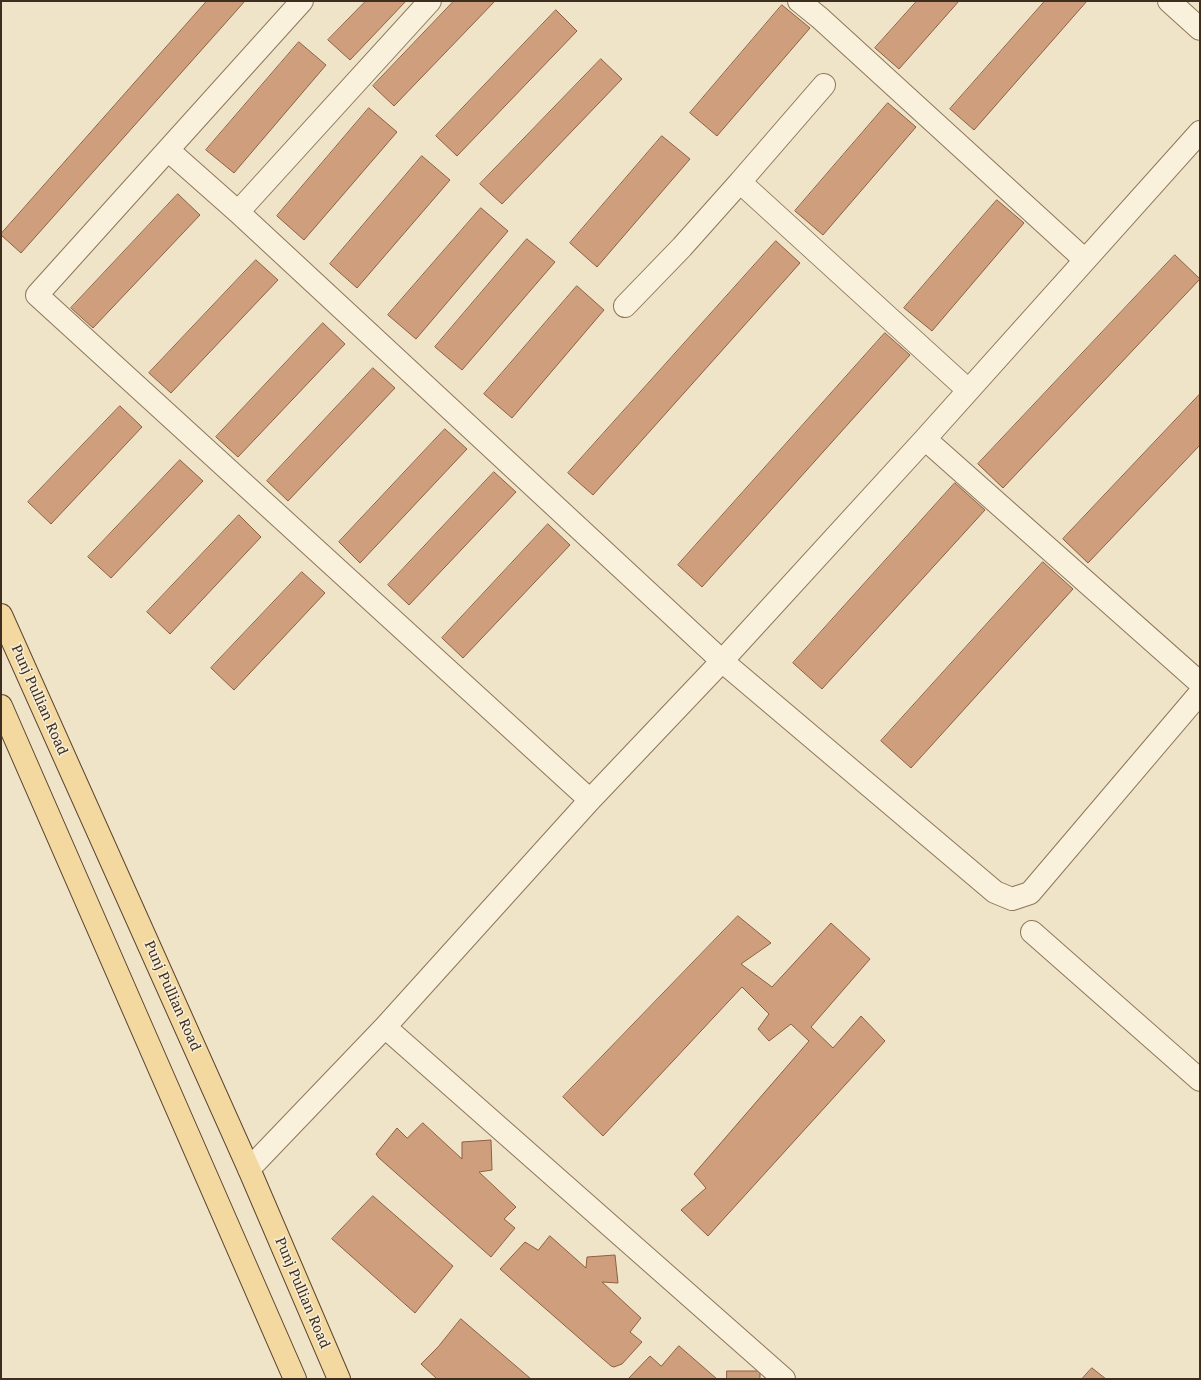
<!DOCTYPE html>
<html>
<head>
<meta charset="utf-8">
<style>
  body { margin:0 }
  #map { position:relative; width:1201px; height:1380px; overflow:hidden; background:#f0e4c8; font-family:"Noto Serif",serif }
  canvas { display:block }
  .frame { position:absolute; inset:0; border:2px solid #3d2e20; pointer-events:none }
</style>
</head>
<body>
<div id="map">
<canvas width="1201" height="1380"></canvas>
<div class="frame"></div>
</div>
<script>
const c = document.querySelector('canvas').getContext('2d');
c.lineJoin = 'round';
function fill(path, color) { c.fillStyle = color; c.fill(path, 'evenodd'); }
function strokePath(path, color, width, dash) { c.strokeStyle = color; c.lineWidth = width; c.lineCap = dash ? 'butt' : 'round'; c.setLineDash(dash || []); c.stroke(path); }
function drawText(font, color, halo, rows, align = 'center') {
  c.font = font + ' "Noto Serif",serif'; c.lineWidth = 3; c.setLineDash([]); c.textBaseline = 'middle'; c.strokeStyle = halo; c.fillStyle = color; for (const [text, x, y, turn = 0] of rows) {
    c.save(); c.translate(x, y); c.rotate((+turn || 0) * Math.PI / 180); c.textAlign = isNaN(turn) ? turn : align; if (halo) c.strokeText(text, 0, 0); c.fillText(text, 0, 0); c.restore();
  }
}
const building = new Path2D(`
  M207,1h38l-224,252 -20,-18v-1z
  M366,1h40l-56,59 -22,-20z
  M454,1h41l-101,105 -21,-20z
  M917,1h42l-60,68 -24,-21z
  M1045,1h42l-113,129 -24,-21z
  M782,5l28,23 -93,108 -27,-23z
  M556,10l21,21 -120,125 -21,-20z
  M299,42l27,23 -92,108 -28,-23z
  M601,59l21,20 -120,125 -22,-20z
  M888,103l28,24 -93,108 -28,-24z
  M369,108l28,24 -93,108 -27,-24z
  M662,136l28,23 -93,108 -27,-24z
  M422,156l28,24 -93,108 -27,-24z
  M178,194l22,21 -107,113 -22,-20z
  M997,200l27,23 -92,108 -28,-23z
  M481,208l27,23 -92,108 -28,-24z
  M527,239l28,23 -93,108 -27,-23z
  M776,241l24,22 -207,232 -25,-22z
  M1175,255l25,24 -197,209 -25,-24z
  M256,260l22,20 -107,113 -22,-20z
  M577,286l27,24 -92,108 -28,-24z
  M323,323l22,21 -107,113 -22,-20z
  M885,333l25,22 -208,232 -24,-22z
  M373,368l22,20 -107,113 -21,-20z
  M1200,394v51l-112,118 -25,-24z
  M120,406l22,21 -91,97 -23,-22z
  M445,429l22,20 -107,114 -21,-21z
  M180,460l23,21 -92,97 -23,-21z
  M494,472l22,20 -107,113 -21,-20z
  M955,483l30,27 -163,179 -29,-26z
  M239,515l22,22 -91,97 -23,-22z
  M548,524l22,21 -107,113 -21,-20z
  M1043,562l30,27 -162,179 -30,-27z
  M302,572l23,21 -91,97 -23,-22z
  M738,916l33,27 -30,21 31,23 59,-64 39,36 -59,68 22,21 28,-32 24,25 -177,195 -27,-26 25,-22 -12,-14 115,-133 -18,-17 -22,17 -11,-12 11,-15 -27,-27 -139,149 -40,-39z
  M423,1123l39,36v-17l29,-2 1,30 -13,2 37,35 -12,12 11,9 -24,29 -112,-99 -3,-4 21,-26 10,10z
  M373,1196l80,70 -38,47 -83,-74z
  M550,1236l36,32 1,-11 28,-2 3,28 -16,-1 39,36 -11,14 12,10 -20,22 -8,3 -3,-1 -111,-97 25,-27 13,8z
  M461,1319l70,60h-94l-16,-15 17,-17z
  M679,1346l38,33h-89l22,-23 11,10z
  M1092,1368l14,11h-24z
  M727,1371h33v8h-33z`);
const minor = new Path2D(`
  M302,1l-265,294 553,505
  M799,1l21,17 265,242
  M1169,1l31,28
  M168,150l70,62 484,449 273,231 17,7 18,-6 170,-200
  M740,182l84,-97
  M238,212l192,-211
  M625,306l57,-59 58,-65 228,208
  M925,439l275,244
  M1032,932l168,148
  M385,1027l399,352
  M249,1169l136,-142 205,-227 132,-139 203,-222 275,-307`);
const primary = new Path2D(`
  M1,615l248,554 90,210
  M1,706l294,673`);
const streetNames = [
  ["Punj Pullian Road",39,700,66],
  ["Punj Pullian Road",172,996,66],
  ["Punj Pullian Road",302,1293,67]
];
fill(building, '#cf9f7d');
strokePath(building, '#8d5f41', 1);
strokePath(minor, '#8d765c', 24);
strokePath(primary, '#5b4430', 24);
strokePath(minor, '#faf1dc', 22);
strokePath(primary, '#f3d9a0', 22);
drawText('14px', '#3d2e20', '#f7eed8', streetNames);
</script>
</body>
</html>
